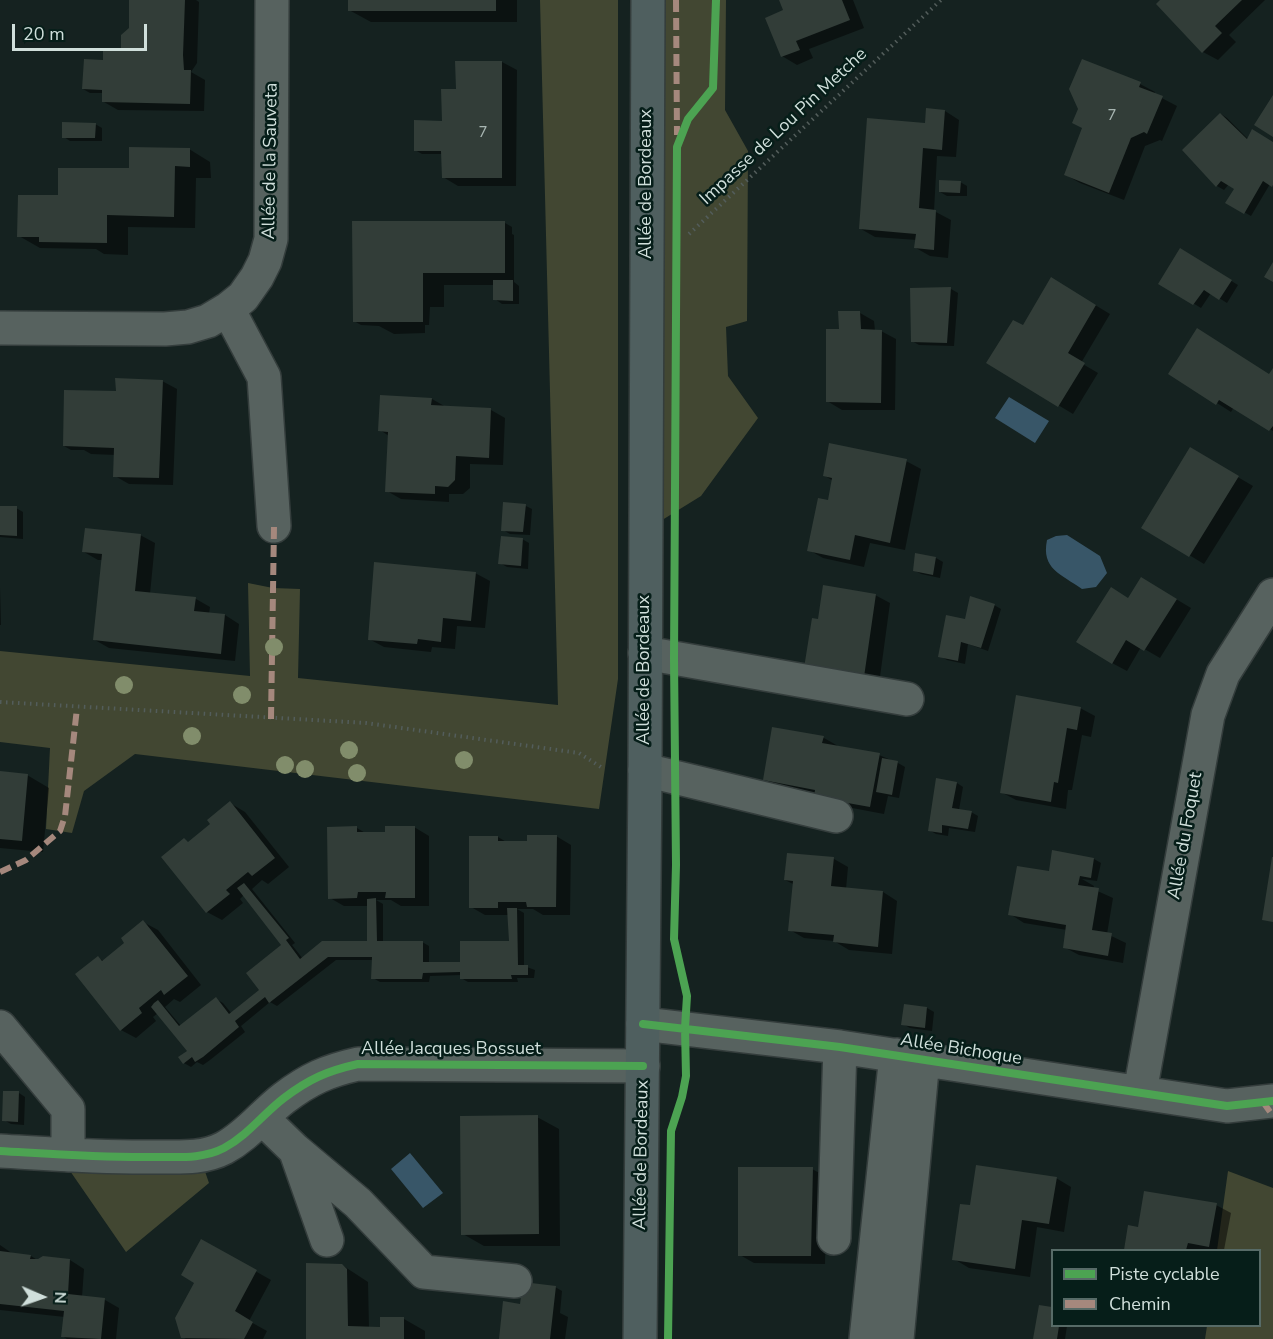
<!DOCTYPE html>
<html>
<head>
<meta charset="utf-8">
<style>
  body { margin:0 }
  #map { position:relative; width:1273px; height:1339px; overflow:hidden; background:#152220; font-family:"Nunito Sans",sans-serif }
  canvas { display:block }
  .legend { position:absolute; left:1051px; top:1249px; width:210px; height:78px; box-sizing:border-box; background:#061e19; border:2px solid #576b67; margin:0; padding:8px 10px; list-style:none; font-size:18px; color:#d0dfdb }
  .legend li { display:flex; align-items:center; gap:12px; height:30px }
  .legend b { width:30px; border:2px solid #576b67 }
  .north { position:absolute; left:12px; top:1267px; width:60px; height:60px; -webkit-text-stroke:4px #061e19; paint-order:stroke; rotate:92deg; font-size:16px; font-weight:700; line-height:24px; text-align:center; color:#d0dfdb }
  .north::after { content:''; display:block; margin:auto; width:21px; height:27px; background:#d0dfdb; clip-path:polygon(50% 0,100% 100%,50% 72%,0 100%) }
  .scale { position:absolute; left:12px; top:24px; width:135px; height:27px; box-sizing:border-box; border:3px solid #d0dfdb; border-top:0; padding-left:8px; font-size:18px; line-height:21px; white-space:nowrap; color:#d0dfdb; -webkit-text-stroke:4px #061e19; paint-order:stroke }
</style>
</head>
<body>
<div id="map">
<canvas width="1273" height="1339"></canvas>
<ul class="legend">
<li><b style="height:8px;background:#4ca352"></b>Piste cyclable</li>
<li><b style="height:8px;background:#a5887d"></b>Chemin</li>
</ul>
<div class="north">N</div>
<div class="scale">20 m</div>
</div>
<script>
const c = document.querySelector('canvas').getContext('2d');
c.lineJoin = 'round';
function fill(path, color) { c.fillStyle = color; c.fill(path, 'evenodd'); }
function strokePath(path, color, width, dash) { c.strokeStyle = color; c.lineWidth = width; c.lineCap = dash ? 'butt' : 'round'; c.setLineDash(dash || []); c.stroke(path); }
function drawText(font, color, halo, rows, align = 'center') {
  c.font = font + ' "Nunito Sans",sans-serif'; c.lineWidth = 5; c.setLineDash([]); c.textBaseline = 'middle'; c.strokeStyle = halo; c.fillStyle = color; for (const [text, x, y, turn = 0] of rows) {
    c.save(); c.translate(x, y); c.rotate((+turn || 0) * Math.PI / 180); c.textAlign = isNaN(turn) ? turn : align; if (halo) c.strokeText(text, 0, 0); c.fillText(text, 0, 0); c.restore();
  }
}
const green = new Path2D(`
  M540,0h78v679l-19,130 -464,-55 -51,37 -12,42 -26,-4 4,-81 -50,-6v-91l250,25 -2,-93 25,5 27,1 -2,89 260,27z
  M648,0h78l-1,110 23,41 -1,170 -21,6 2,49 30,42 -57,78 -55,34z
  M59,1155l141,2 9,26 -83,69z
  M1228,1171l45,17v151h-68l2,-13h53v-76h-43z`);
const water = new Path2D(`
  M1009,397l40,24 -14,22 -40,-25z
  M1067,535l33,21 7,17 -11,14 -14,2c-21,-15 -41,-20 -35,-49l9,-4z
  M410,1153l33,40 -20,15 -32,-39z`);
const shadow = new Path2D(`
  M131,0h65l3,2 -2,61 -6,9 14,8 -1,31 -86,-1 -14,-8v-9h-14l-7,-4 20,-28 20,-8 8,-24z
  M349,0h168v22h-146l-22,-12z
  M781,0h72l11,28 -55,21 4,9 -16,7 -15,-9 3,-45z
  M1162,0h103l-36,35 7,7 -18,18 -15,-8z
  M1082,61l58,23 15,8 -1,2 23,12 -15,35 -2,-1 -15,6 -21,54 -44,-17 -14,-8 17,-47 -4,-19z
  M457,62h45l15,8 -1,116h-58l-15,-9v-23h-21l-7,-4 28,-28 14,-31z
  M945,111l14,9 -3,37 -19,-1 -3,55 17,9 -3,38 -18,-2 -14,-8 1,-8 -42,-3 -14,-8 66,-104z
  M1221,114l6,4 21,21 25,5v42l-3,-2 -19,32 -23,-13 8,-15 -7,-4 -5,6 -7,-4 -33,-36z
  M95,124l7,4v13h-32l-6,-4z
  M189,149l21,13 1,16h-15l-1,50 -67,-1v28l-24,-1 -8,-5 -56,-1 -21,-12 40,-39z
  M960,182l7,4v10h-20l-7,-4z
  M354,223h151l7,4v7l2,1v47l5,4v18h-17l-7,-5 -1,-14h-50v22h-14l-1,18h-4v8l-31,1 -15,-8 -18,-1 -7,-4z
  M1180,250l58,35 -11,18 -16,-10 -10,15 -41,-25z
  M1052,279l58,35 -29,49 17,10 -25,41 -85,-51 35,-36z
  M951,289l7,4 -4,53 -35,-1 -7,-4z
  M860,313l14,8 1,10h6l15,8 -1,71h-53l-15,-9 14,-70z
  M1273,371v60l-39,-24 -3,5 -61,-39 100,3z
  M162,381l15,8 -4,96 -44,-1 -14,-8 1,-21 -25,-1 -7,-4h-13l-7,-4 59,-52z
  M432,399l14,8 45,3 14,8 -2,47 -33,-1v24l-7,6h-14v8l-48,-3 -14,-8 2,-55 -9,-6z
  M1190,449l63,37 -49,78 -61,-37z
  M906,461l15,8 -16,81 -35,-7 -6,24 -41,-9 -14,-8 20,-48 4,-21 -9,-6z
  M526,506l6,3 -2,26 -20,-1 -7,-4z
  M0,507l16,1 7,4v27l-23,-2z
  M140,535l15,8 -5,51 46,5 14,8 -1,7 16,1 14,9 -4,37 -126,-13 -14,-8 8,-80h-5l-14,-8z
  M522,539l7,4 -1,26 -21,-2 -7,-4z
  M917,555l19,3 7,4 -3,16 -19,-4 -7,-4z
  M475,573l15,8 -5,47 -28,-2 -2,23 -23,-2 -1,5 -47,-5 -15,-8z
  M0,586v1l1,38h-1z
  M1156,587l35,21 -31,50 -19,-11 -14,24 -15,-8 17,-63z
  M875,595l15,8 -11,81 -59,-9 -1,-54z
  M994,605l7,4 -13,42 -20,-7 -3,20 -18,-4 -7,-4 26,-35z
  M1080,708l15,8 -4,21 -9,-2 -10,55h-4l-2,19 -50,-9 -15,-8z
  M774,729l50,9 14,8 41,9 19,8 7,4 -6,31 -11,-2 -4,18 -53,-10 -52,-16 -14,-8z
  M0,773l27,2 22,13 -6,64 -43,-4z
  M957,783l6,4 -4,23 12,2 7,4 -3,16 -26,-4 -1,8 -12,-2 -7,-4z
  M230,803l15,9 44,55 -21,17 -6,-4 -10,9 43,54 -3,2 11,14 66,-16v-37h-25l-14,-8 27,-70 10,6h20l27,-7 15,9v70h-28l-10,-6h-15l7,4v38h39l7,4v18h32l49,-22 -1,-27h-24l-14,-8 27,-70 10,6h21l27,-7 15,9 -1,70h-27l-10,-6h-16l7,4v53l11,4 -1,8h-17l1,4h-50l-7,-4 1,-3 -32,1 -1,6h-49l-7,-4v-18h-37l-59,46 -7,-4 -29,24 4,6 -35,28 -7,5 -6,-3 -6,5 -7,-4 5,-12 -31,-38 -5,4 3,4 -20,17 -15,-8 -44,-55 21,-17 6,3 22,-18 17,-21 15,8 43,55 -21,17 -6,-3 -9,8 16,19 35,-27 7,4 9,11 29,-24 22,-45 -39,-50 -4,4 3,4 -21,17 -15,-8 -23,-72 6,3 22,-18z
  M1054,852l40,7 7,4 -4,18 -15,-2 12,7 -1,3 20,9 -6,36 19,9 -3,20 -44,-8 -15,-8 3,-17 -43,-7 -14,-9 41,-41z
  M834,859l14,8 -2,22 37,3 14,9 -5,53 -43,-4 -15,-9 -30,-3 -14,-8 5,-45 -10,-5z
  M905,1006l22,2 7,4 -2,19 -22,-3 -7,-4z
  M19,1093l6,4 -1,28 -13,-1 -7,-4z
  M537,1117l22,12 1,117h-76l-21,-12z
  M812,1169l15,8 -2,87 -71,-1 -14,-8z
  M1056,1178l15,9 -7,45 -27,-5 -7,50 -61,-9 -15,-9 17,-52z
  M1216,1205l15,8 -7,37h-99l4,-23 10,2z
  M202,1241l69,39 -22,41 18,10 -4,8h-77l-4,-2 14,-55z
  M0,1245l13,9 18,2 8,5 31,-1 14,9 -2,28 23,3 14,8 -3,31h-49l-5,-3 3,-19 -65,-7z
  M342,1265l26,17 1,46h13l-1,-10 23,1 21,12v8h-117z
  M555,1287l7,4 -2,22 8,4 -3,22h-64l20,-34z
  M1040,1307l12,2v17h15l-2,13h-30z`);
const building = new Path2D(`
  M129,0h56l-2,55 1,15h7l-1,34 -88,-2v-12l-20,-1 2,-30 19,1v-9h18v-16l8,-7z
  M348,0h148v11h-148z
  M779,0h63l8,20 -54,21 4,9 -19,7 -16,-39 18,-8z
  M1160,0h82l-27,26 7,7 -20,20 -46,-49z
  M1082,59l59,23 -2,5 24,9 -16,38 -3,-2 -13,6 -22,55 -45,-18 18,-47 -10,-5 6,-14 -9,-20z
  M455,61h47v117h-60l-1,-27h-27v-31l28,1 -1,-32h15z
  M1273,95v42l-19,-12z
  M926,108l19,2 -3,40 -19,-2 -4,60 17,2 -2,40 -20,-2 2,-14 -57,-5 8,-111 58,5z
  M1220,113l27,26 5,-10 21,13v43l-1,2 -9,-6 -19,33 -19,-11 9,-14 -13,-8 -5,6 -34,-37z
  M62,122l34,1 -1,15h-33z
  M129,147l61,1v19l-15,-1 -1,51 -67,-2v28l-68,-1v-5h-22l1,-42h40v-27h71z
  M939,180l22,1 -1,12 -21,-1z
  M352,221h153v52h-82v49h-70z
  M1180,248l52,32 -13,20 -15,-10 -11,15 -35,-21z
  M1273,262v20l-9,-5z
  M1051,277l45,28 -28,48 17,10 -27,44 -72,-44 27,-43 10,5z
  M493,280h20v21l-20,-1z
  M951,287l-4,56 -36,-1 -1,-54z
  M838,311h22l1,18 21,1 -1,73 -55,-1v-73h13z
  M1197,328l72,46 4,-6v58l-4,5 -50,-31 -3,5 -48,-31z
  M115,378l48,2 -4,98 -46,-1 1,-29 -51,-2 1,-56 52,1z
  M380,395l52,3 -1,7 60,3 -2,50 -33,-2 -1,24 -7,7 -13,-1v8l-50,-2 3,-60 -10,-1z
  M829,443l78,16 -17,84 -35,-8 -5,25 -43,-9 11,-53 10,2 4,-22 -9,-2z
  M1190,447l49,29 -50,81 -48,-29z
  M503,502l23,2 -3,28 -22,-1z
  M0,506h17v30l-17,-1z
  M85,528l56,6 -6,57 61,6 -2,14 31,3 -4,40 -128,-14 9,-86 -20,-2z
  M501,536l22,2 -2,28 -23,-2z
  M915,553l21,4 -3,18 -20,-4z
  M374,562l102,10 -5,49 -28,-3 -2,24 -23,-3 -1,5 -49,-4z
  M1141,577l36,22 -33,52 -18,-11 -14,24 -36,-22 35,-55 17,11z
  M823,585l53,9 -12,83 -60,-9 8,-50 6,1z
  M970,596l25,8 -14,44 -20,-6 -3,19 -20,-4 8,-42 19,4z
  M1016,695l65,12 -4,23 -10,-2 -9,55 -4,-1 -3,20 -51,-9z
  M772,727l52,9 -2,7 58,10 -10,54 -56,-10 1,-7 -52,-10z
  M882,758l16,3 -6,34 -16,-3z
  M0,771l28,3 -6,67 -22,-2z
  M936,778l21,4 -5,26 20,3 -4,18 -26,-4v8l-14,-2z
  M230,801l45,57 -23,18 -4,-4 -22,18 4,4 -24,19 -45,-56 23,-19 4,4 22,-18 -3,-4z
  M357,826v6h28v-6h30v72h-30l1,-6h-28l-1,6 -29,1 -1,-72z
  M527,835h30l-1,72h-29l-1,-5h-28v6h-29v-72h29v5h29z
  M1052,850l42,8 -3,20 -11,-2 -2,9 21,3 -7,42 20,3 -4,23 -45,-8 3,-23 -58,-10 9,-49 32,5z
  M787,853l47,4 -3,29 52,5 -5,56 -45,-5 1,-7 -46,-4 5,-50 -9,-1z
  M1272,857h1v65l-11,-2z
  M244,883l45,55 -3,2 14,19 22,-18h45v-42l9,-1 1,43h46v21h37v-21h49l-2,-33h10l1,57h10v10h-17l1,4h-52v-7l-37,1 -1,6h-51l1,-22h-44l-59,46 -4,-6 -30,24 4,6 -36,30 -8,5 -3,-5 -9,7 -5,-7 9,-6 -36,-44 3,-4 4,-3 21,26 37,-29 13,17 30,-24 -13,-17 35,-28 -44,-57z
  M143,920l45,56 -24,19 -3,-5 -22,18 3,5 -22,18 -45,-57 23,-18 4,5 22,-18 -3,-5z
  M904,1004l23,3 -2,21 -24,-3z
  M3,1091h16l-1,31 -16,-1z
  M538,1115l1,119 -78,1 -1,-119z
  M976,1165l81,12 -8,47 -27,-4 -7,49 -63,-9 8,-56 10,1z
  M738,1167h75l-2,89h-73z
  M1144,1191l73,12 -8,44 -21,-4 -2,7h-62l4,-25 10,2z
  M201,1239l56,31 -22,41 18,11 -9,17 -63,-1 -6,-20 19,-35 -13,-8z
  M0,1251l31,4 -1,4h8l5,-3 27,3 -2,35 37,4 -4,41 -40,-2 3,-26 -64,-7z
  M306,1263l36,1 5,5 1,57 32,1v-10h24v22h-98z
  M523,1282l33,4 -6,53h-51l4,-38 17,3z
  M1039,1305l13,2v19h7l-2,13h-24z`);
const path = new Path2D(`
  M689,234l252,-234
  M0,702l366,21 213,30 25,16`);
const minor = new Path2D(`
  M228,309l36,68 10,149
  M0,328l165,1 23,-2 20,-6 20,-12 15,-12 14,-20 8,-16 6,-22 1,-239
  M645,653l262,46
  M645,770l191,46
  M643,1024l197,23 387,59 46,-5
  M0,1027l68,82v46
  M1140,1092l68,-377 15,-41 50,-79
  M262,1118l33,32 63,53 66,69 91,9
  M0,1151c52,3 104,7 156,6 24,0 47,2 68,-9 24,-13 39,-34 60,-50 25,-19 43,-27 74,-34l285,2
  M296,1152l31,88
  M834,1238l6,-191
  M866,1339l30,-284
  M897,1339l26,-280`);
const major = new Path2D(`
  M640,1339l5,-569 3,-770`);
const quiet = new Path2D(`
  M676,0l1,135
  M271,719l3,-193
  M0,872l26,-12 34,-29 5,-15 12,-108
  M1263,1102l10,14`);
const cycleway = new Path2D(`
  M643,1024l197,23 387,59 46,-5
  M0,1151c52,3 104,7 156,6 24,0 47,2 68,-9 24,-13 39,-34 60,-50 25,-19 43,-27 74,-34l285,2
  M668,1339l3,-208 11,-34 4,-21 -1,-48 2,-32 -13,-57 2,-74 -2,-206 3,-512 11,-28 25,-31 3,-88`);
const trees = [
  [274,647],
  [124,685],
  [242,695],
  [192,736],
  [349,750],
  [464,760],
  [285,765],
  [305,769],
  [357,773]
];
const numberNames = [
  ["7",1112,116],
  ["7",483,133]
];
const streetNames = [
  ["Impasse de Lou Pin Metche",784,127,-43],
  ["Allée de la Sauveta",271,161,-89],
  ["Allée de Bordeaux",647,184,-90],
  ["Allée de Bordeaux",645,670,-90],
  ["Allée du Foquet",1186,836,-80],
  ["Allée Jacques Bossuet",451,1050],
  ["Allée Bichoque",961,1050,9],
  ["Allée de Bordeaux",642,1155,-89]
];
fill(green, '#424732');
fill(water, '#385668');
fill(shadow, '#0007');
fill(building, '#323d38');
strokePath(minor, '#343d3c', 36);
strokePath(major, '#343d3c', 36);
strokePath(path, '#535d5b', 4, [1.5, 4.5]);
strokePath(minor, '#57625f', 33);
strokePath(major, '#4f5f5f', 33);
strokePath(quiet, '#a5887d', 6, [12, 6]);
strokePath(cycleway, '#4ca352', 8);
c.fillStyle = '#818d6b';
for (const [x, y] of trees) { c.beginPath(); c.arc(x, y, 9, 0, 2 * Math.PI); c.fill(); }
drawText('15px', '#a8b6b2', null, numberNames);
drawText('18px', '#d0dfdb', '#061e19', streetNames);
</script>
</body>
</html>
